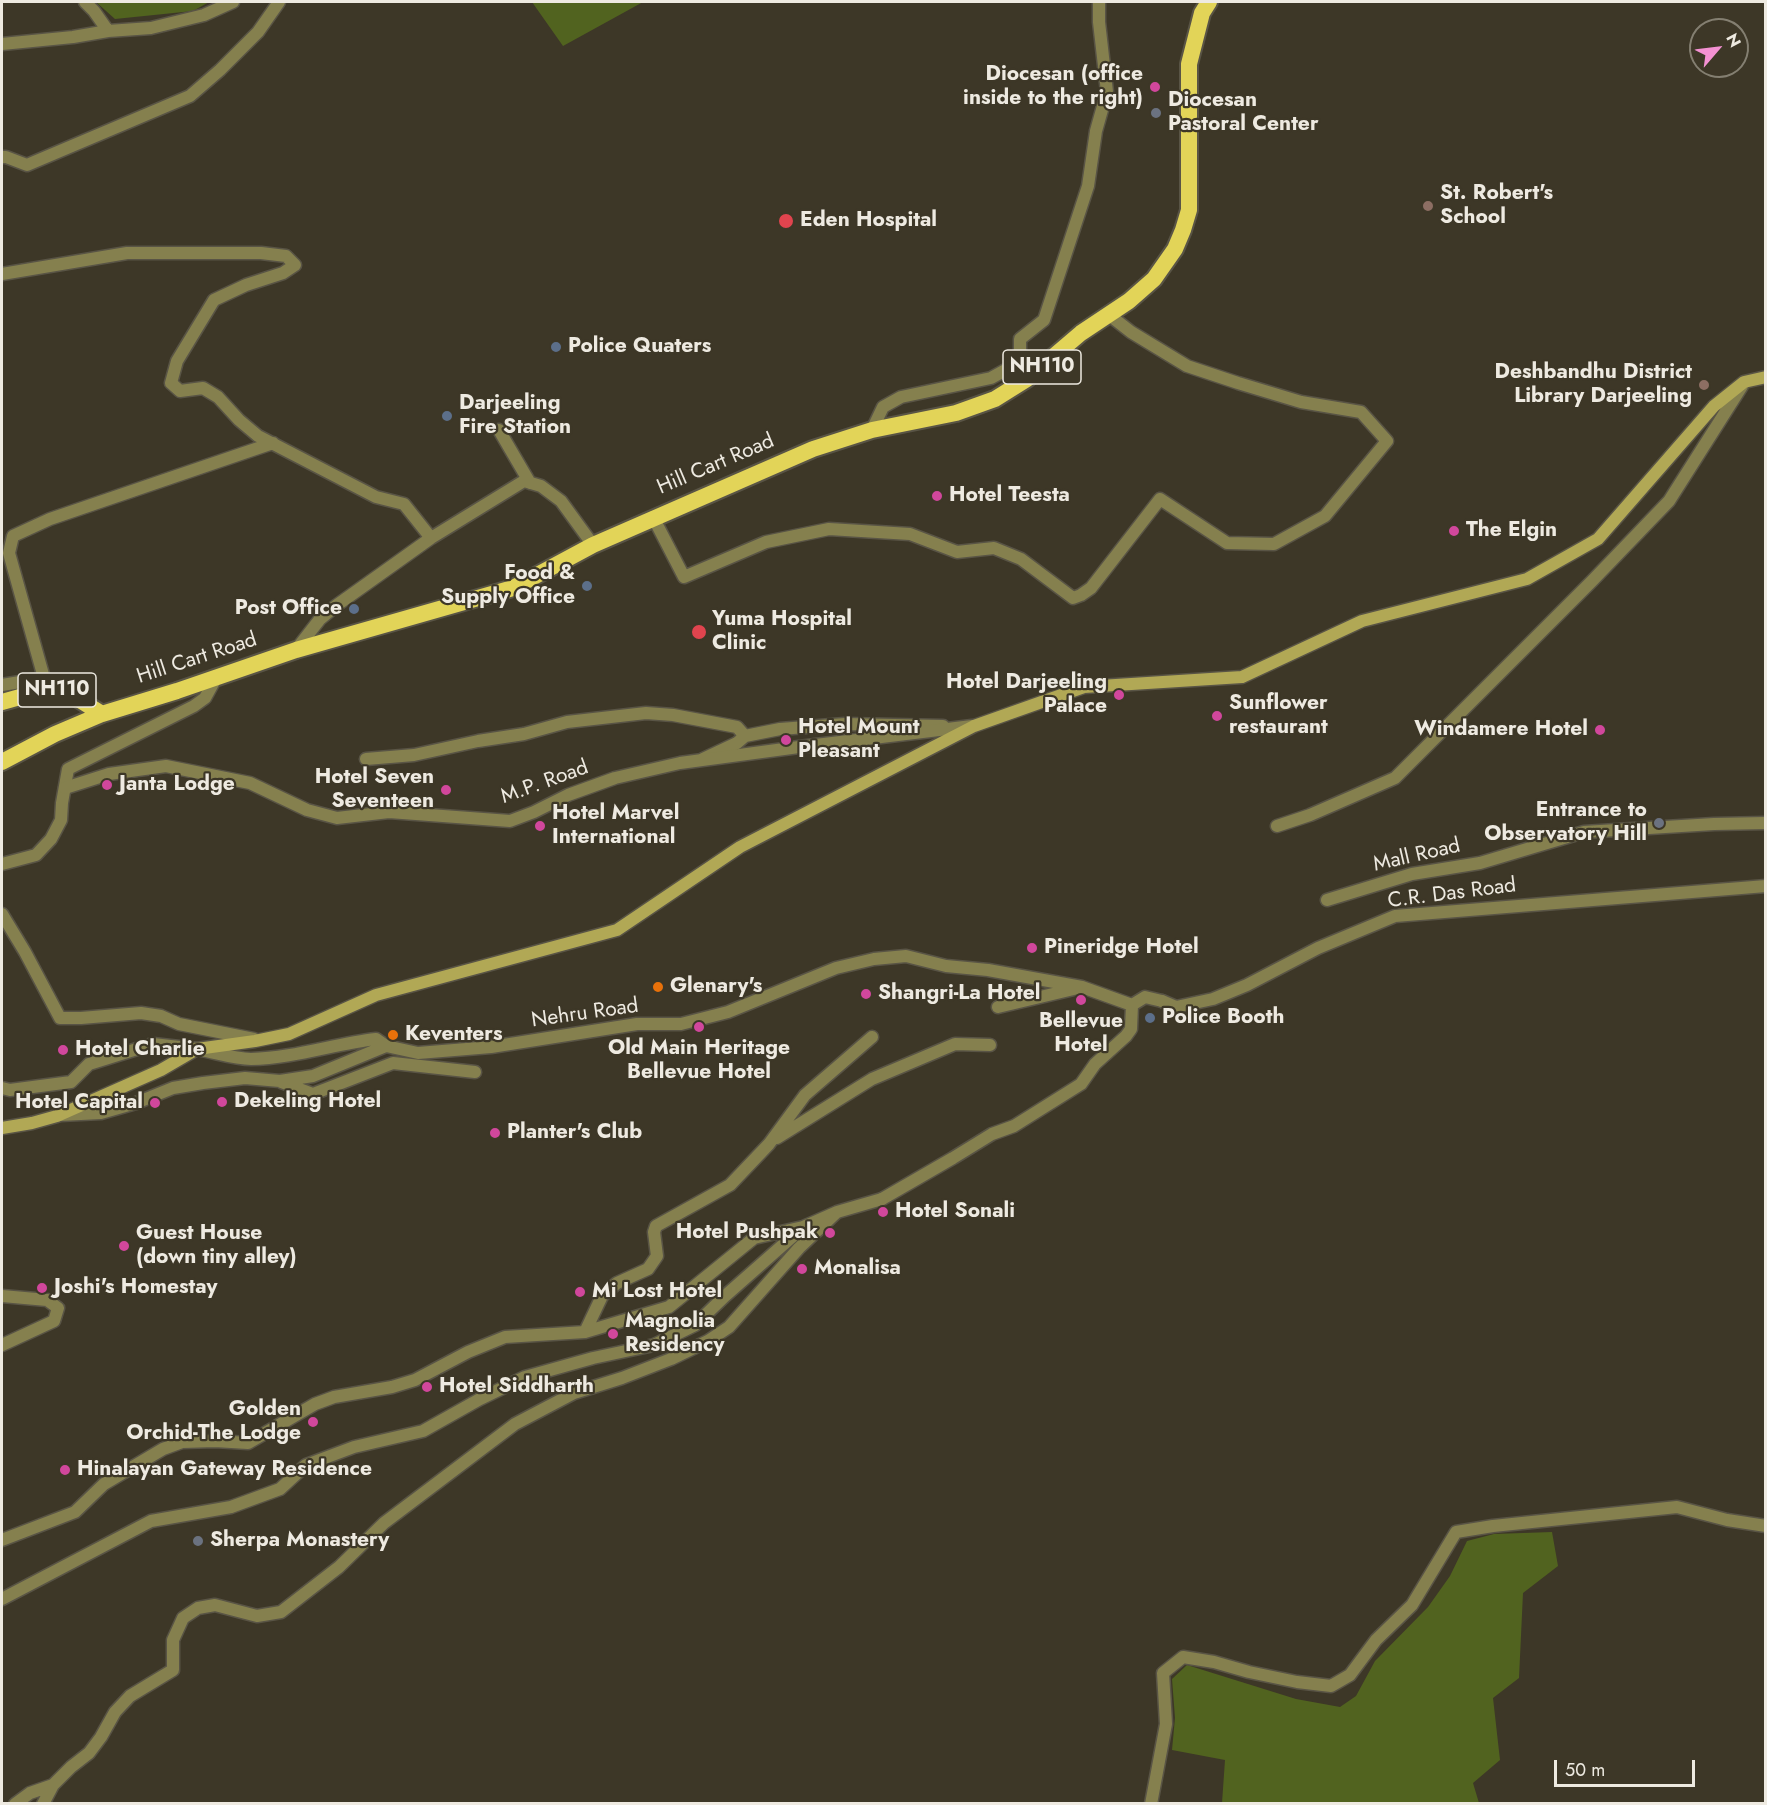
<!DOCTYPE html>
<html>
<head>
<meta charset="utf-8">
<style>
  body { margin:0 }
  #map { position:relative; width:1767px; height:1805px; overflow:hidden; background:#3d3727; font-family:Jost,sans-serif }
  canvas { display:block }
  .frame { position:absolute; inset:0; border:3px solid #eeeae1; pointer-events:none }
  .north { position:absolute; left:1689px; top:18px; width:60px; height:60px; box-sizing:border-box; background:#3d3727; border:2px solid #847f71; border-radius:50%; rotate:62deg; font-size:16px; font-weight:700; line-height:24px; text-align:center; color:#eeeae1 }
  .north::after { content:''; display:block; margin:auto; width:21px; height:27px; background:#f491d3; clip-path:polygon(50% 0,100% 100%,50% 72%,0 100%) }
  .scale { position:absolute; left:1554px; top:1760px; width:141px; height:27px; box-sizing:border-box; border:3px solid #eeeae1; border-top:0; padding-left:8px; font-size:18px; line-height:21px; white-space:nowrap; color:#eeeae1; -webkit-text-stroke:4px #3d3727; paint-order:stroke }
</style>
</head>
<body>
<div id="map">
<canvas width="1767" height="1805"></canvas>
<div class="frame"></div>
<div class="north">N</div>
<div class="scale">50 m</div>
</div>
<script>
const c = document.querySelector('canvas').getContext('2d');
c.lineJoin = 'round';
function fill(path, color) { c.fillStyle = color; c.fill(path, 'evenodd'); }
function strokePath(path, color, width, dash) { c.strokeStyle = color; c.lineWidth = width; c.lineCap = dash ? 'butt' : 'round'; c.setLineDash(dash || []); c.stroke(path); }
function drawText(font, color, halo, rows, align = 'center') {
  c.font = font + ' Jost,sans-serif'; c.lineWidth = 4.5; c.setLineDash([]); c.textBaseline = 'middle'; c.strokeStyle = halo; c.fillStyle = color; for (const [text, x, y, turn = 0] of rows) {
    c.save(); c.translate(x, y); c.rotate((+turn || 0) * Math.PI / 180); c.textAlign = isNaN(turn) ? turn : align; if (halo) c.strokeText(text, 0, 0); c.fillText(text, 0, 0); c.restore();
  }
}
const green = new Path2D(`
  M96,2h113l-16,9 -78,8z
  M532,2h111l-80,44z
  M1552,1532l6,34 -35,27 -4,85 -26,20 7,62 -27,23 6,20h-257l3,-43 -53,-10 3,-32 -3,-39 15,-14 109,34 44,8 16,-11 19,-35 53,-54 22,-31 17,-35 27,-7z`);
const pedestrian = new Path2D(`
  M366,759l48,-4 64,-14 46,-7 43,-12 79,-9 27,2 64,12 8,9
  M703,759l34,-16 8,-7 35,-7 65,-5 98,2
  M2,864l34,-9 15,-16 10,-19 1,-17 6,-34 126,-63 11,-8 11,-20
  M1327,900l85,-26 68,-11 104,-31 130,-8 52,-1
  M2,914l23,38 35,66h21l60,-5 20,3 18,8 75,15
  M998,1007l80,-19
  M386,1046l32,7 73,-6 146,-23h44l47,-12 108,-44 38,-9 32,-3 40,10 42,4 94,17 50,18
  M882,1199l71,-41 39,-24 22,-8 67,-42 14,-20 31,-28 5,-7 1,-24 13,-8 17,4`);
const minor = new Path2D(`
  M85,2l9,9 14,20
  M2,44l71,-7 35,-6 43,-3 53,-13 29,-13
  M2,157h4l21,8 163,-69 30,-26 38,-38 21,-30
  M2,274l125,-21h134l25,3 9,9 -12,8 -37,12 -32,15 -37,61 -6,22 9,8 23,-3 15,9 21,23 19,16 118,61 28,7 27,34
  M499,430l31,53
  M872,430l11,-23 18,-10 90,-19 29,-16v-23l24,-19 44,-134 8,-55 11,-39 -8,-70v-20
  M653,517l31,60 82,-35 63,-13 81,5 47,18 37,-4 27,11 52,39 8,-3 10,-7 69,-89 67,44 47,1 51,-28 62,-75 -26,-29 -60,-10 -63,-19 -51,-17 -56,-34 -23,-18
  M296,650l24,-31 17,-14 94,-67 93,-57 17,5 20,15 32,44
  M44,678l-35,-125 4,-17 37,-17 223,-76
  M2,685l42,-7 4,5
  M65,788l44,-14 57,-8 84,17 57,27 30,8 52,-6 121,9 24,-9 34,-17 47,-17 65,-15 119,-16 173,-21
  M1277,826l33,-11 85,-37 197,-197 77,-80 73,-115
  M1162,1001l14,6 37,-8 34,-14 71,-37 77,-32 371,-30
  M201,1050c16,3 34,9 50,9 43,-1 83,-15 125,-20l10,7
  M281,1082l32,12 80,-31 82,9
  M60,1115l41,-2 35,-10 37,-15 30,-5 42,-5 35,3 33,-5 73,-30
  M777,1138l95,-59 83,-35 35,1
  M585,1332l17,-36 15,-13 31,-14 9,-13 -3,-24 2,-6 74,-41 39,-41 36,-49 67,-58
  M2,1540l73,-28 29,-28 59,-35 19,-7 33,-1 33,2 67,-39 19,-7 58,-10 23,-7 53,-28 37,-15 80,-5 84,-25 85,-69 49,-11 34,-15 45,-13
  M2,1599l149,-78 80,-14 49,-18 26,-24 48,-18 69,-16 57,-32 45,-22 68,-19 61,-13 41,-20 30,-29 76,-67
  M15,1804l15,-11 23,-8
  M43,1804l10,-19 18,-18 18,-14 12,-16 14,-25 15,-16 43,-26v-30l10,-22 15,-10 17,-3 42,11 24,-4 58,-45 45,-44 131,-99 59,-31 48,-15 49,-19 37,-18 21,-14 70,-79 38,-36
  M1151,1804l15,-80 -3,-51 20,-16 31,5 35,10 48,10 34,4 19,-11 26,-35 36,-35 44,-73 37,-6 184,-19 50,13 39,6`);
const tertiary = new Path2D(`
  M2,1088l8,2 61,-8 18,-18 64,-20 44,5
  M2,1296l45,4 11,8 -4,13 -52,24`);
const secondary = new Path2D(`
  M2,1128l30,-5 25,-7 104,-46 36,-21 58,-8 34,-7 87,-39 241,-65 123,-83 234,-121 110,-39 158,-10 120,-56 165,-42 71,-40 116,-133 30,-24 22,-5`);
const trunk = new Path2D(`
  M2,702l50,-14 23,9 27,17 75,-23 119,-41 217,-62 80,-43 220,-96 59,-19 84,-17 39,-14 32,-20 54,-46 48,-32 25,-22 21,-30 8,-19 6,-20v-146l13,-51 7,-11
  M2,762l53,-28 47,-20`);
const markers = [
  [1155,87,6,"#d1479c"],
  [1156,113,6,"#6b7280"],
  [1428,206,6,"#8d6e63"],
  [786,221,8,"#e0444e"],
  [556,347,6,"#5c6f8a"],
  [1704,385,6,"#8d6e63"],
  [447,416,6,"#5c6f8a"],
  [937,496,6,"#d1479c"],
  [1454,531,6,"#d1479c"],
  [587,586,6,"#5c6f8a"],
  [354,609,6,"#5c6f8a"],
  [699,632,8,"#e0444e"],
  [1119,695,6,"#d1479c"],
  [1217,716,6,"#d1479c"],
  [1600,730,6,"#d1479c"],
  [786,740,6,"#d1479c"],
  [107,785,6,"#d1479c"],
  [446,790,6,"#d1479c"],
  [1659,823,6,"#6b7280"],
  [540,826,6,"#d1479c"],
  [1032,948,6,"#d1479c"],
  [658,987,6,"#e8710a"],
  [866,994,6,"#d1479c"],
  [1081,1000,6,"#d1479c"],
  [1150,1018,6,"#5c6f8a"],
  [699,1027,6,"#d1479c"],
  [393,1035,6,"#e8710a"],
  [63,1050,6,"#d1479c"],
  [222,1102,6,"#d1479c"],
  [155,1103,6,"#d1479c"],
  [495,1133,6,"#d1479c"],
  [883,1212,6,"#d1479c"],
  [830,1233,6,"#d1479c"],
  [124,1246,6,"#d1479c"],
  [802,1269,6,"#d1479c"],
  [42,1288,6,"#d1479c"],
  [580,1292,6,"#d1479c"],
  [613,1334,6,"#d1479c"],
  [427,1387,6,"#d1479c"],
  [313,1422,6,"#d1479c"],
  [65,1470,6,"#d1479c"],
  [198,1541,6,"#6b7280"]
];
const shields = [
  [1042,367,78],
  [57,690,78]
];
const shieldNames = [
  ["NH110",1042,367],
  ["NH110",57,690]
];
const poiNames = [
  ["Diocesan (office",1143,75,"right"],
  ["inside to the right)",1143,99,"right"],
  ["Diocesan",1168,101],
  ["Pastoral Center",1168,125],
  ["St. Robert's",1440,194],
  ["School",1440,218],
  ["Eden Hospital",800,221],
  ["Police Quaters",568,347],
  ["Deshbandhu District",1692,373,"right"],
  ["Library Darjeeling",1692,397,"right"],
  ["Darjeeling",459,404],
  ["Fire Station",459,428],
  ["Hotel Teesta",949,496],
  ["The Elgin",1466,531],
  ["Food &",575,574,"right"],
  ["Supply Office",575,598,"right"],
  ["Post Office",342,609,"right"],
  ["Yuma Hospital",712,620],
  ["Clinic",712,644],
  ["Hotel Darjeeling",1107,683,"right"],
  ["Palace",1107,707,"right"],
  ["Sunflower",1229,704],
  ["restaurant",1229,728],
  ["Hotel Mount",798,728],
  ["Pleasant",798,752],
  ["Windamere Hotel",1588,730,"right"],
  ["Hotel Seven",434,778,"right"],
  ["Seventeen",434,802,"right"],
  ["Janta Lodge",119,785],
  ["Entrance to",1647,811,"right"],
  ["Observatory Hill",1647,835,"right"],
  ["Hotel Marvel",552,814],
  ["International",552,838],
  ["Pineridge Hotel",1044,948],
  ["Glenary's",670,987],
  ["Shangri-La Hotel",878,994],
  ["Police Booth",1162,1018],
  ["Bellevue",1081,1022,"center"],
  ["Hotel",1081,1046,"center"],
  ["Keventers",405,1035],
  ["Old Main Heritage",699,1049,"center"],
  ["Bellevue Hotel",699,1073,"center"],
  ["Hotel Charlie",75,1050],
  ["Dekeling Hotel",234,1102],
  ["Hotel Capital",143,1103,"right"],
  ["Planter's Club",507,1133],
  ["Hotel Sonali",895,1212],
  ["Hotel Pushpak",818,1233,"right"],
  ["Guest House",136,1234],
  ["(down tiny alley)",136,1258],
  ["Monalisa",814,1269],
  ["Joshi's Homestay",54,1288],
  ["Mi Lost Hotel",592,1292],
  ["Magnolia",625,1322],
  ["Residency",625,1346],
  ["Hotel Siddharth",439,1387],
  ["Golden",301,1410,"right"],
  ["Orchid-The Lodge",301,1434,"right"],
  ["Hinalayan Gateway Residence",77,1470],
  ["Sherpa Monastery",210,1541]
];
const streetNames = [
  ["Hill Cart Road",716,465,-23],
  ["Hill Cart Road",197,659,-18],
  ["M.P. Road",545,783,-20],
  ["Mall Road",1417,856,-13],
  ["C.R. Das Road",1452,894,-7],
  ["Nehru Road",585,1014,-8]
];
fill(green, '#51631f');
strokePath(pedestrian, '#595445', 15);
strokePath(minor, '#595445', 15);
strokePath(tertiary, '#595445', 15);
strokePath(secondary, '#595445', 15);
strokePath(trunk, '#595445', 20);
strokePath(pedestrian, '#85804e', 12);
strokePath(minor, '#85804e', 12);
strokePath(tertiary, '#85804e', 12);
strokePath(secondary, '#b1a855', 12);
strokePath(trunk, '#e2d458', 16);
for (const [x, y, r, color] of markers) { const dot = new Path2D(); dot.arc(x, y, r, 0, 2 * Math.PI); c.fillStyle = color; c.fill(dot); strokePath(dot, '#3d3727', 2); }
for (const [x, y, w] of shields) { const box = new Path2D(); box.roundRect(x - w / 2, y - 17, w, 34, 4.5); c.fillStyle = '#3d3727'; c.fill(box); strokePath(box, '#eeeae1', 1.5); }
drawText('bold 20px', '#eeeae1', null, shieldNames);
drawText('bold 21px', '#eeeae1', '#3d3727', poiNames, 'left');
drawText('21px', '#eeeae1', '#3d3727', streetNames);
</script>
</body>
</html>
